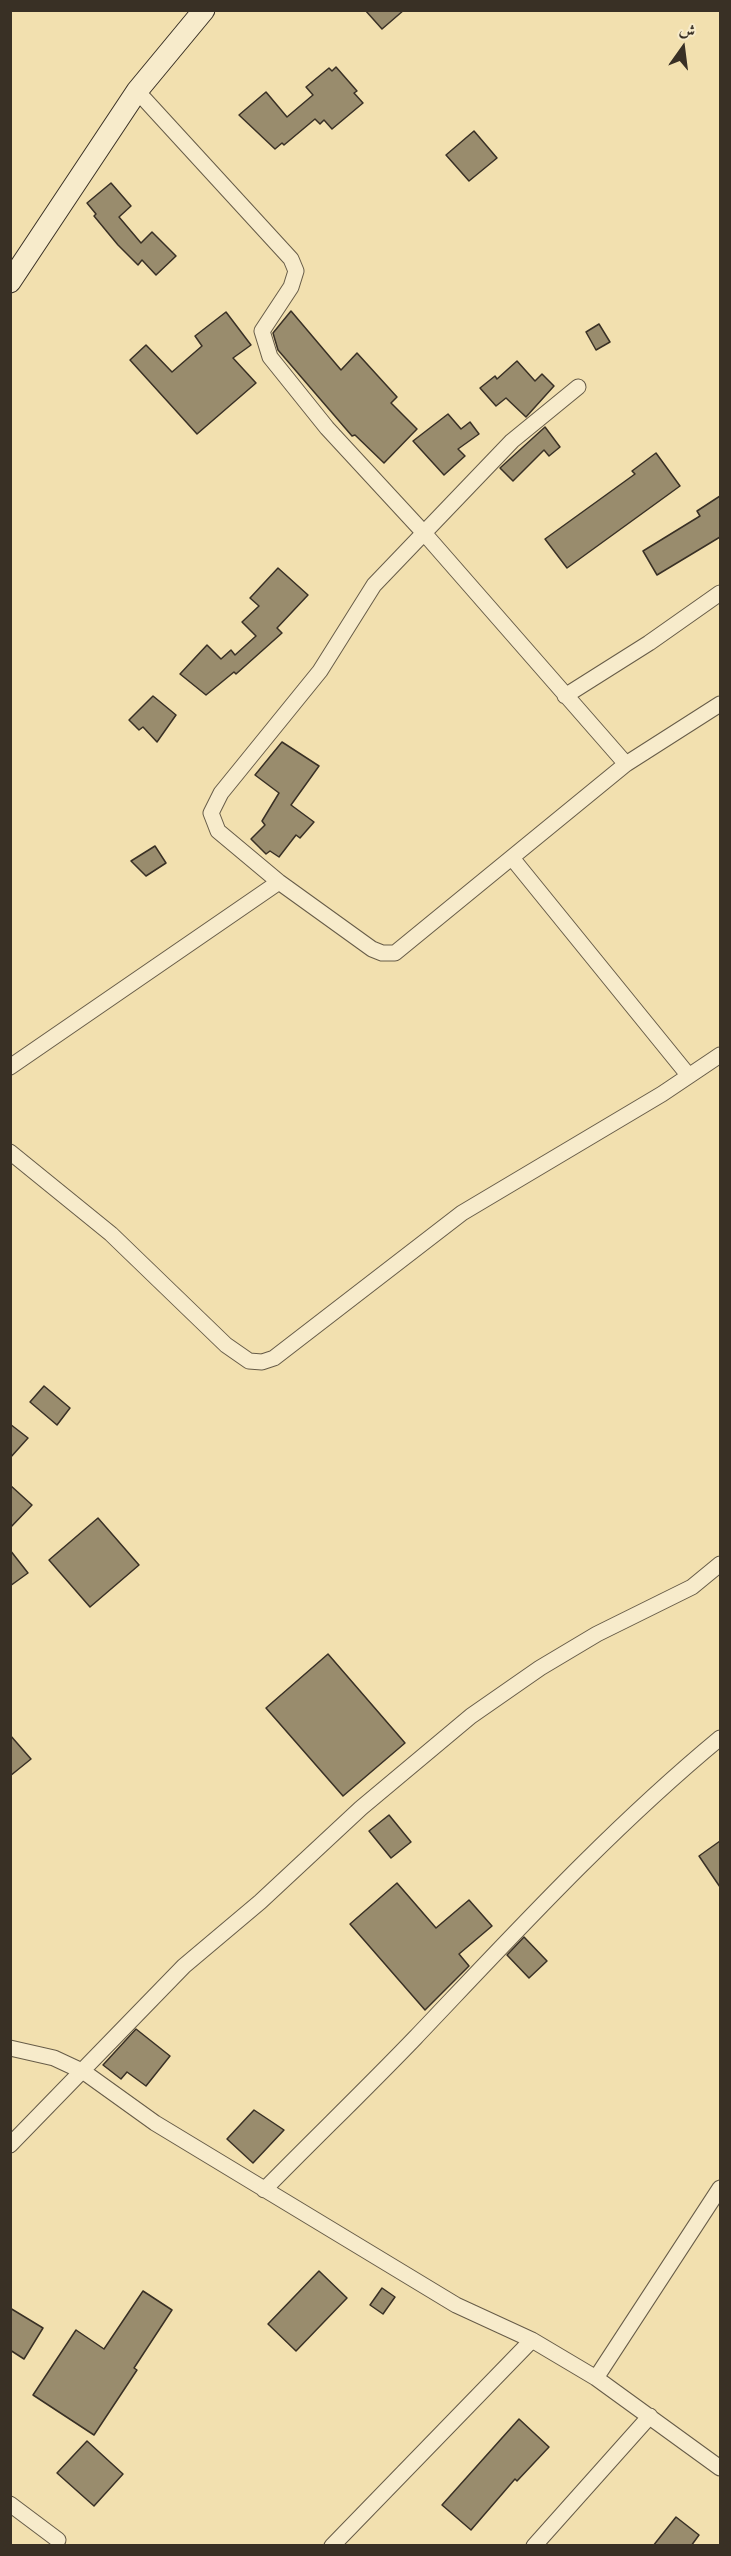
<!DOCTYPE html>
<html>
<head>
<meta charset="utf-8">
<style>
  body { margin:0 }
  #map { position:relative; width:731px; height:2556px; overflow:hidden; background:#f2e0af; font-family:"IM FELL Great Primer",Amiri,serif }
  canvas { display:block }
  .frame { position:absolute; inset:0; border:12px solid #393025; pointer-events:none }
  .north { position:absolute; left:653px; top:18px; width:60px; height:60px; -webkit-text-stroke:4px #f7ebcb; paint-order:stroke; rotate:14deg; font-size:16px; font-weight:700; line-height:24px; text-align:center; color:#393025 }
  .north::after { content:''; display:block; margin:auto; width:21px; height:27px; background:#393025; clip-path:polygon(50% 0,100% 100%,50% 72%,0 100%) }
</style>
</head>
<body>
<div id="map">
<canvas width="731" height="2556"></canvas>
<div class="frame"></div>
<div class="north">ش</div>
</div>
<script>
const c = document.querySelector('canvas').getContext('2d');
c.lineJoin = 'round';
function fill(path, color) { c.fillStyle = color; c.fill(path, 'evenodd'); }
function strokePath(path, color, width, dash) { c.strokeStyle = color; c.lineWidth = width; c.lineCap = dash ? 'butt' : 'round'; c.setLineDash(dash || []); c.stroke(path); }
const building = new Path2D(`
  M365,10h39l-22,19z
  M336,67l21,24 -3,2 9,10 -31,26 -8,-9 -4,4 -5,-5 -31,26 -2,-2 -7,6 -36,-34 27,-23 21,25 26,-22 -7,-8 23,-19 3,3z
  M474,131l23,27 -28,23 -23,-26z
  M111,183l20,23 -12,11 22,26 11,-11 24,24 -20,19 -14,-15 -4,5 -20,-20 -24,-29 2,-2 -9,-11z
  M291,311l50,59 16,-17 40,44 -6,6 26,26 -33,34 -29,-28 -3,1 -74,-86 -5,-17z
  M226,312l25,33 -18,13 23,25 -59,51 -67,-74 16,-15 26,27 30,-26 -7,-10z
  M599,324l11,18 -14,8 -10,-18z
  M517,361l18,20 7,-7 12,12 -28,31 -20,-19 -10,8 -16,-18 15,-12 2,3z
  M448,414l13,15 9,-7 9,12 -21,15 7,7 -21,19 -31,-34z
  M545,427l15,20 -11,9 -5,-6 -31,31 -13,-13z
  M656,453l24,33 -113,82 -22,-29 90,-65 -3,-3z
  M720,496v41l-63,38 -14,-24 57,-35 -3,-5z
  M278,568l30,27 -31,33 5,5 -46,41 -2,-2 -28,23 -26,-21 27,-29 14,14 10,-9 4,5 21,-19 -14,-14 17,-16 -9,-8z
  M153,696l23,19 -19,27 -14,-15 -4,3 -10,-10z
  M282,742l37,24 -28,39 23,17 -14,16 -4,-3 -17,22 -9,-6 -4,3 -15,-15 14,-14 -3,-4 17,-28 -24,-18z
  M155,846l11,17 -20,13 -15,-15z
  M44,1386l26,22 -13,17 -27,-23z
  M10,1424l18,14 -18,20z
  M10,1485l22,20 -22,23z
  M98,1518l41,47 -49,42 -41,-47z
  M10,1550l18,23 -18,13z
  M328,1654l77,89 -62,53 -77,-88z
  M10,1735l21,24 -21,17z
  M389,1815l22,27 -20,16 -22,-27z
  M720,1841v46l-21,-31z
  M397,1883l39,45 33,-28 23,26 -33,28 10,12 -44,44 -75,-86z
  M524,1937l23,24 -18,17 -22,-23z
  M136,2029l34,27 -24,30 -19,-14 -6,7 -18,-14z
  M254,2110l30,20 -31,33 -26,-24z
  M319,2271l28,27 -51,53 -28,-27z
  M382,2288l13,9 -12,17 -13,-9z
  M143,2291l29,19 -38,58 3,2 -43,65 -61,-40 43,-65 28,19z
  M10,2308l33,20 -19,31 -14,-9z
  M519,2419l30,28 -32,34 -2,-2 -44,51 -29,-25z
  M87,2441l36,33 -29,32 -37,-33z
  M676,2517l23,18 -8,11h-38z`);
const street = new Path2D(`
  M137,91l154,168 5,12 -5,16 -29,44 8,26 57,71 97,105 202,231
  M578,387l-66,54 -138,144 -54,86 -99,122 -10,20 7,18 61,51 93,67 10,4h13l231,-189 94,-60
  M565,696l84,-53 71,-50
  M512,858l177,218
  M10,1067l269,-185
  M10,1152l101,82 115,111 23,16 13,1 12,-4 188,-145 200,-119 58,-39
  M10,2048l44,10 30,14 71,51 301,182 76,35 64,38 124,90
  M10,2145l174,-179 76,-64 101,-94 110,-92 69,-48 57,-34 95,-47 28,-23
  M264,2190c50,-51 102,-101 151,-152 99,-104 195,-209 305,-300
  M596,2378l124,-190
  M10,2504l48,36
  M332,2546l200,-206
  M534,2546l116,-130`);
const secondary = new Path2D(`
  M10,282l127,-191 67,-81`);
fill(building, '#998c6d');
strokePath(building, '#393025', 1.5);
strokePath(street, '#675c48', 17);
strokePath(secondary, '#393025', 23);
strokePath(street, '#f7ebcb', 15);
strokePath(secondary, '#f7ebcb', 21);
</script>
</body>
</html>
